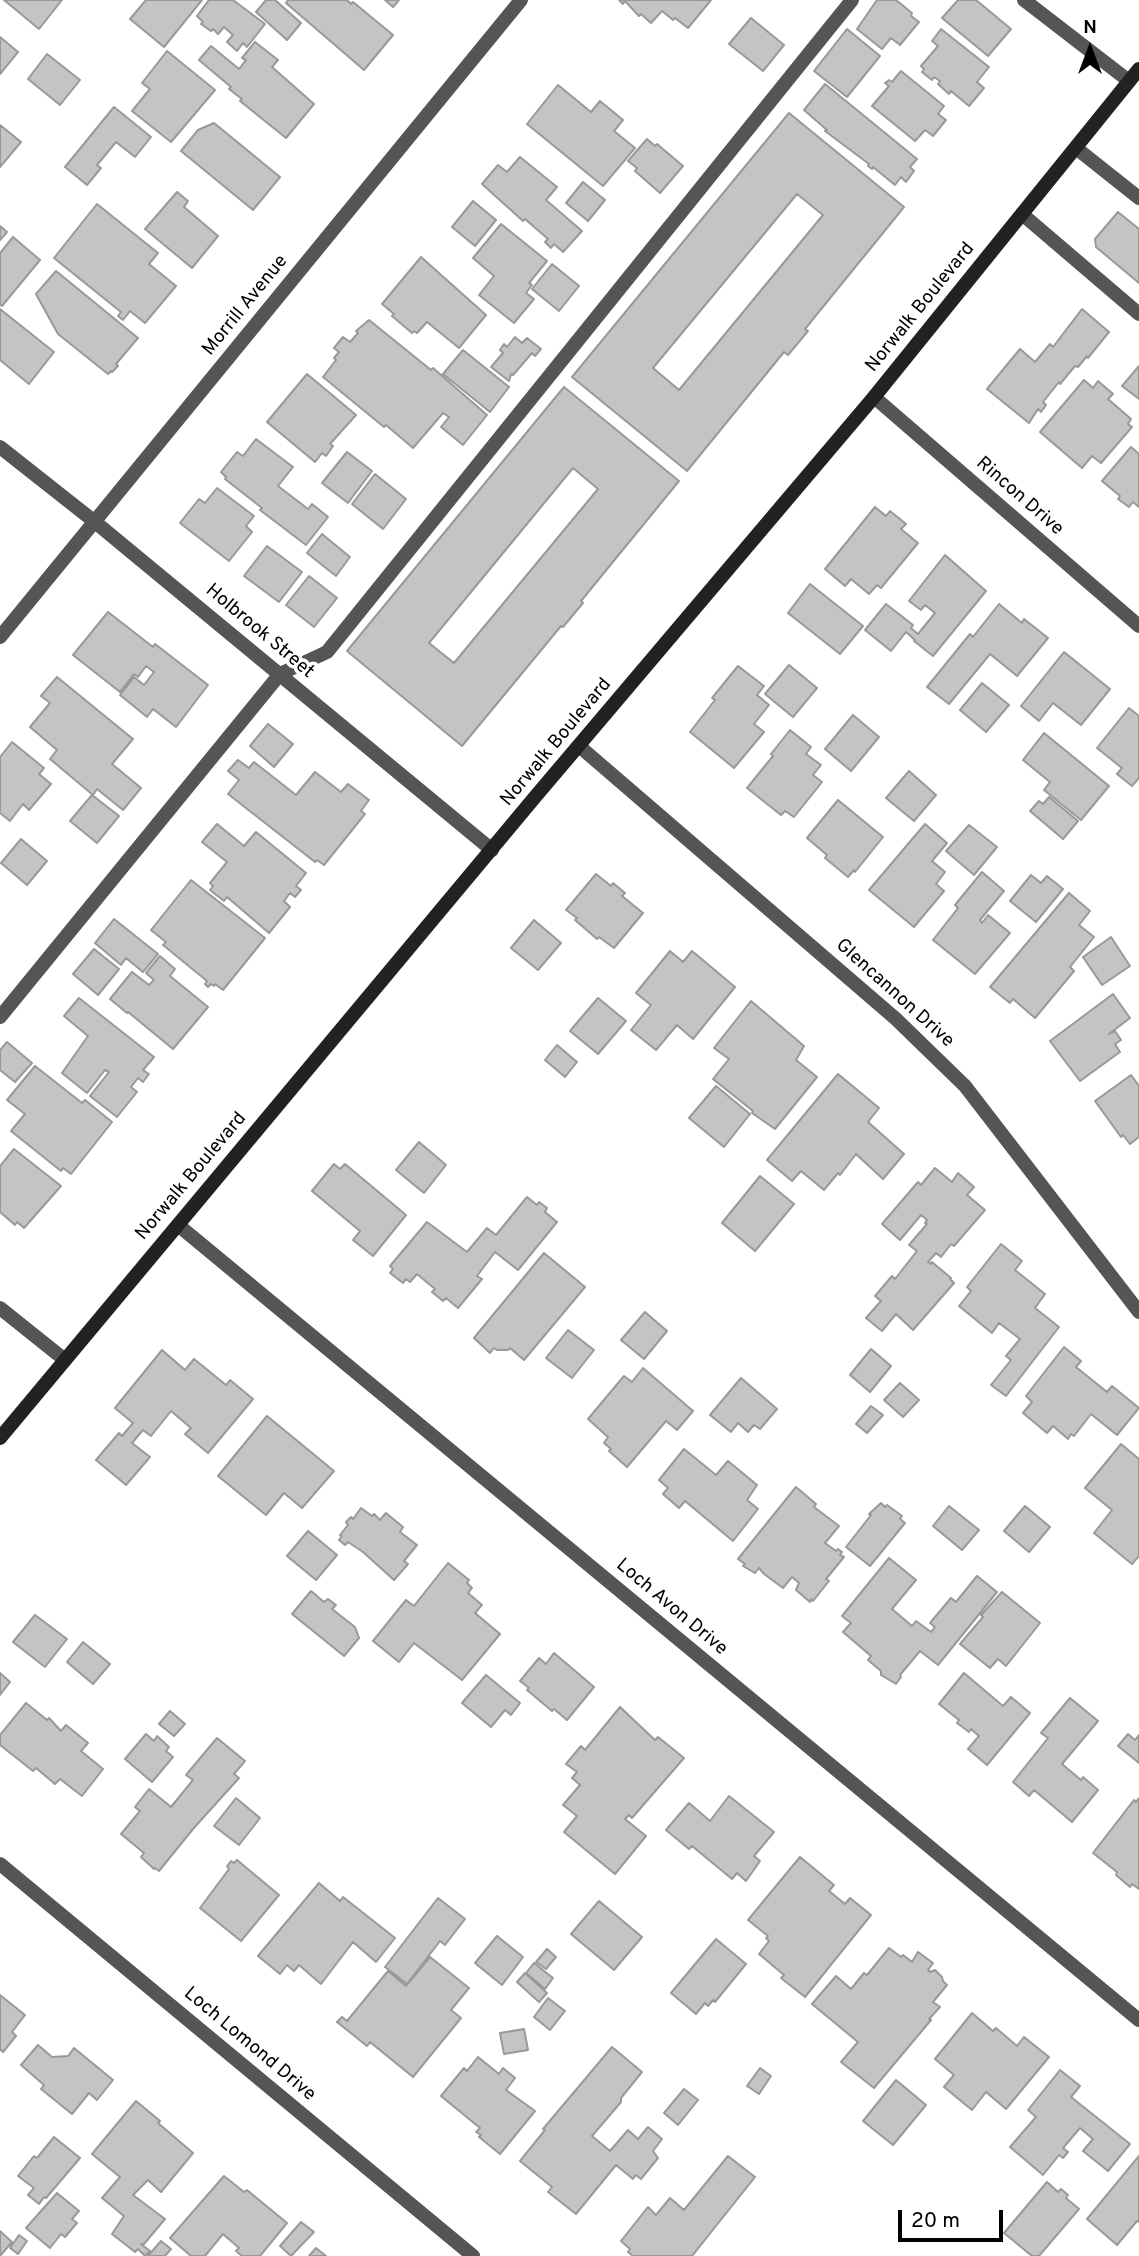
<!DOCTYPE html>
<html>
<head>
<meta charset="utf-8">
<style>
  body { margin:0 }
  #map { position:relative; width:1139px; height:2256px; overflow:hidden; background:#fff; font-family:Overpass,sans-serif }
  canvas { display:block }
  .north { position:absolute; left:1055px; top:14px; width:70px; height:70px; -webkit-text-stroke:5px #fff; paint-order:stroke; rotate:0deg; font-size:19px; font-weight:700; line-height:28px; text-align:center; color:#000 }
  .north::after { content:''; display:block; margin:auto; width:24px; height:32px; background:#000; clip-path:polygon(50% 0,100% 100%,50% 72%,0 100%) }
  .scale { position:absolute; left:898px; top:2210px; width:105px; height:32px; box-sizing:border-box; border:4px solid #000; border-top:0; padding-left:9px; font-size:21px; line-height:24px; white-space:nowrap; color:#000; -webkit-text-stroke:5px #fff; paint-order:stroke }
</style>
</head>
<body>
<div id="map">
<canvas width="1139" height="2256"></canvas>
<div class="north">N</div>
<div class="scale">20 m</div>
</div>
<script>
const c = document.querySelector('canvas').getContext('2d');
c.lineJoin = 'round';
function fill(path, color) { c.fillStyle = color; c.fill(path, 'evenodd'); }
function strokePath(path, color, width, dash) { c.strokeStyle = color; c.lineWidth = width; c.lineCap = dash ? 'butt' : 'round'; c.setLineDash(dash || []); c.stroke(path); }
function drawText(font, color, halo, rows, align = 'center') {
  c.font = font + ' Overpass,sans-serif'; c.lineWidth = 7; c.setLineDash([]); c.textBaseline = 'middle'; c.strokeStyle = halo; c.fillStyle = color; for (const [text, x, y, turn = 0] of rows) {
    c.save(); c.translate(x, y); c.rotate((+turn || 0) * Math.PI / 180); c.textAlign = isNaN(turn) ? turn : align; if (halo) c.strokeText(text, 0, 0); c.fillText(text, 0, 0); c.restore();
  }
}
const building = new Path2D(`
  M4,0h58l-23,29z
  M146,0h56l-38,47 -34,-28z
  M209,0h24l32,24 -18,23 -4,-4 -6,8 -10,-9 6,-7 -9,-8 -6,7 -5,-5 -2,2 -10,-7 2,-2 -6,-6z
  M266,0h9l26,23 -14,17 -31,-28z
  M288,0h59l4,4 2,-2 40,33 -29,35 -78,-67z
  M385,0h14l-6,7z
  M619,0h92l-23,28 -13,-10 -2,2 -11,-9 -11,12 -10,-9 -2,2 -14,-15 -2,3z
  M877,0h19l16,13 -1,3 8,6 -19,23 -9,-7 -9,11 -25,-20z
  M958,0h18l35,29 -23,27 -46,-38z
  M751,18l33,27 -21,26 -34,-27z
  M847,29l33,27 -33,41 -33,-26z
  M941,29l48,38 -12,15 7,6 -15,18 -18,-15 -2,3 -11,-10 2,-3 -6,-4 -2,3 -10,-8 2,-3 -3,-3 17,-20 -6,-5z
  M0,37l18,15 -18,22z
  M255,42l23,18 -6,7 42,37 -28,34 -46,-37 2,-2 -13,-10 2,-2 -32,-27 12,-14 28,23 7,-9 -4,-2z
  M167,51l48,39 -44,52 -39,-31 18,-22 -8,-6z
  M47,54l33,26 -20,25 -32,-26z
  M901,71l43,35 -6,8 8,6 -13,16 -8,-6 -10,11 -43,-35 17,-20 -4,-3 4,-3 3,2z
  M825,84l92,75 -7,8 4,4 -8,11 -5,-5 -6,8 -22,-18 -1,2 -4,-3 1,-2 -44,-33 2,-1 -23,-20z
  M558,85l33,27 9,-11 23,19 -9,11 21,17 -32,38 -76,-62z
  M114,107l37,30 -16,20 -19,-15 -19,23 4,3 -14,17 -22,-18z
  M789,113l115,94 -99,122 3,2 -20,24 -4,-3 -97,119 -115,-94zM797,194l26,21 -144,175 -26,-22z
  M214,123l66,54 -27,33 -72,-59 17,-21z
  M0,125l21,17 -21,25z
  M647,139l8,7 2,-2 26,22 -23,27 -25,-22 2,-3 -9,-7z
  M520,157l37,30 -11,13 36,31 -19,21 -9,-8 -3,4 -6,-6 3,-3 -23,-20 -2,2 -41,-37 16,-19 9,7z
  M583,182l22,18 -17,21 -22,-18z
  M177,192l11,9 -4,6 34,29 -26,32 -47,-39z
  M473,201l23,19 -21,26 -23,-19z
  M97,204l61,49 -9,11 27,22 -31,37 -15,-12 -7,9 -5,-4 3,-4 -67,-54z
  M1118,212l21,17v54l-43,-36 -1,-8z
  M501,224l46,37 -18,22 3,2 -6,8 8,6 -20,24 -35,-28 15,-19 -21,-18z
  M0,226l7,6 -7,8z
  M13,237l27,23 -38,46 -2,-2v-51z
  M421,257l65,58 -27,33 -32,-26 -10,11 -3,-2 -2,2 -20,-17 2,-2 -12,-10z
  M552,264l27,22 -20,25 -27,-22z
  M56,271l82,67 -22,26 2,2 -6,6 -1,-1 -3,3 -50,-40 -22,-40z
  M0,309l54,43 -25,32 -29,-24z
  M1082,309l27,23 -21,26 -1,-2 -9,11 -3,-1 -15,18 -1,-2 -16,20 3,3 -5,7 -3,-3 -9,14 -42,-34 33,-40 15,13 15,-18 3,3z
  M369,320l62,50 2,-2 54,47 -24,30 -22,-18 8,-10 -6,-4 -30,35 -27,-23 -2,2 -61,-50 13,-17 -2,-2 5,-6 -5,-4 9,-11 7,5 8,-9 -2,-2z
  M515,337l7,6 5,-5 14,11 -6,7 -3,-3 -19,22 -2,-1 -2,7 -18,-14 12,-14 -3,-3 4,-6 3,3z
  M463,350l46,37 -19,25 -47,-38z
  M1139,366v33l-17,-13z
  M307,374l49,41 -26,29 3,2 -7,10 -4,-3 -7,9 -48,-40z
  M1084,380l9,8 5,-7 15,13 -5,5 23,20 -3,5 4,3 -31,36 -9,-7 -10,12 -42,-36z
  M564,387l115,94 -98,120 2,2 -20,24 -2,-1 -99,120 -115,-95zM573,468l25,21 -144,174 -25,-20z
  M256,439l37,28 -15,19 30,23 4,-5 16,13 -22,28 -46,-35 2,-2 -37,-29 1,-2 -5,-5 16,-20 6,4z
  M1131,447l8,7v53l-6,-5 -4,5 -11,-8 2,-3 -18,-15z
  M347,452l25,19 -24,32 -26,-20z
  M375,474l31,25 -23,30 -31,-25z
  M217,488l37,28 -8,10 6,6 -23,29 -49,-38 19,-24 6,4z
  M875,507l11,9 4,-5 16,13 -5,5 17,14 -37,45 -4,-3 -8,9 -18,-15 -6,7 -20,-17z
  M322,534l28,23 -14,19 -29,-23z
  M267,546l35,26 -23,30 -35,-26z
  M945,555l41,36 -53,65 -19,-15 1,-1 -9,-8 -15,19 -26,-21 21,-26 27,21 -2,3 7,6 17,-21 -10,-8 -4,5 -12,-9z
  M309,576l28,22 -23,29 -28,-22z
  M810,584l53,42 -23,28 -52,-41z
  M999,604l23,19 2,-4 24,19 -31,38 -27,-22 -41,50 -22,-17 43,-53 3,3z
  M108,612l45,35 2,-3 53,41 -32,42 -23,-18 -6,8 -27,-22 14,-18 10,8 10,-13 -8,-6 -8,11 -4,-3 -14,18 -47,-37z
  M1064,652l46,37 -29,36 -28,-22 -14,18 -18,-15z
  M789,665l28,23 -24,29 -28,-23z
  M738,666l26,20 -7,9 12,10 -15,19 10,8 -30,36 -44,-36 25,-32 -3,-2z
  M57,677l76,62 -21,25 29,24 -18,22 -26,-21 -4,6 -43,-36 7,-9 -27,-23 20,-24 -9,-7z
  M982,683l27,22 -23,27 -26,-22z
  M1129,708l10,8v62l-7,8 -15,-12 5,-6 -25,-20z
  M853,715l26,22 -28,34 -26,-22z
  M268,724l25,20 -19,23 -24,-21z
  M790,730l21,17 -5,7 15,11 -8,10 9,7 -28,35 -9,-6 -4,4 -34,-27 26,-32 -2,-2z
  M1044,733l65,53 -28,34 -37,-30 6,-8 -27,-22z
  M12,742l32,26 -5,6 12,10 -22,26 -6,-6 -13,17 -10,-8v-56z
  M238,760l11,8 5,-6 42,33 19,-23 26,20 7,-8 21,16 -8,11 4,3 -41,51 -7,-5 -2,2 -87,-68 11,-14 -11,-9z
  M909,771l27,24 -22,26 -28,-23z
  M92,795l27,21 -22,27 -27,-22z
  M1049,797l29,24 -15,18 -33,-28 9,-10 4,3z
  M838,800l45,37 -28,35 -1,-2 -6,7 -23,-19 2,-3 -20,-17z
  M217,824l27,22 12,-14 50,41 -10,13 5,4 -6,7 -5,-4 -6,8 6,6 -21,26 -42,-36 -3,4 -14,-11 3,-4 -3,-3 17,-21 -25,-20z
  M925,824l22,19 -15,18 13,11 -9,12 8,7 -30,36 -45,-37z
  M969,825l28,22 -23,28 -28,-24z
  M21,839l26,22 -20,24 -26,-22z
  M982,872l22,19 -24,29 2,3 6,-8 22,18 -35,41 -42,-34 25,-32 -3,-3z
  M596,874l15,12 2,-3 12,10 -3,3 21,17 -29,35 -15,-11 -2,2 -22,-19 2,-2 -11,-8z
  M1031,875l10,8 6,-7 16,13 -27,33 -26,-21z
  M191,880l74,58 -42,52 -8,-6 -1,2 -3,-2 -3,3 -3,-3 2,-3 -44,-36 3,-3 -15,-12z
  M1069,893l21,18 -11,14 15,12 -24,30 4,4 -39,47 -22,-19 -3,4 -20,-16z
  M114,919l44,35 -15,18 -17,-14 -5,7 -26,-22z
  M534,920l27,23 -23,27 -27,-22z
  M1111,937l19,29 -28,19 -19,-28z
  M94,949l25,20 -21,26 -25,-21z
  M670,951l13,11 9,-11 43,36 -42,52 -16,-14 -21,25 -25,-20 20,-25 -15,-12z
  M160,956l15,13 -5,7 38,31 -35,42 -45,-37 -1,1 -17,-14 22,-27 17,13 5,-5 -8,-7z
  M1113,994l17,24 -21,16 6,-3 6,9 -6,4 5,8 -40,29 -30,-40z
  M79,998l75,59 -11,13 6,4 -6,8 -5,-4 -7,9 6,5 -20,25 -27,-21 19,-24 -4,-2 -18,23 -25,-20 26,-37 -24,-20z
  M598,998l28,23 -28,33 -28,-23z
  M751,1001l53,45 -8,14 21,17 -42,52 -23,-16 1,-2 -40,-32 16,-20 -15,-11z
  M7,1042l25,21 -17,19 -15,-12v-20z
  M557,1045l20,17 -12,15 -20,-17z
  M35,1066l47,37 3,-3 27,22 -41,52 -8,-6 -2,3 -50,-40 14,-17 -18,-14z
  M838,1074l41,34 -11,14 36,32 -21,25 -27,-25 -16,21 -2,-2 -14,17 -23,-19 -9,10 -25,-21z
  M1131,1075l8,11v51l-9,7 -7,-9 -2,2 -26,-36z
  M716,1086l34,28 -26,33 -35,-29z
  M419,1142l27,23 -22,28 -28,-23z
  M14,1149l47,37 -37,42 -7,-6 -2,3 -15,-13v-46z
  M334,1164l6,5 5,-5 61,51 -33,41 -20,-16 7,-9 -48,-40z
  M935,1168l17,14 6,-9 16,14 -7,8 18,15 -31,36 -3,-2 -10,13 -5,-4 -8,9 3,2 1,-2 19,16 -1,1 4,4 -41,47 -17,-16 -14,17 -16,-13 15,-17 -6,-5 17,-20 3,3 22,-28 -8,-6 18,-21 -2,-1 2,-3 -6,-5 -21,25 -18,-16 36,-42 3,3z
  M760,1176l34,28 -39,47 -33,-28z
  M527,1197l10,8 2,-3 8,6 -2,4 12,10 -39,48 -23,-18 -18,24 5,3 -24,29 -12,-10 -3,3 -11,-9 3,-3 -18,-15 -7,8 -4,-3 -3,4 -13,-10 3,-4 -3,-3 37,-44 40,30 20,-24 9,7z
  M1001,1244l21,17 -7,9 30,24 -10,14 24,19 -53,69 -15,-11 20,-25 -5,-4 14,-17 -21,-16 -7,10 -33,-27 12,-15 -4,-4z
  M544,1253l41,34 -61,73 -14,-12 -2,2h-11l-3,-2 -4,5 -16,-15z
  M645,1312l22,19 -23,28 -23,-19z
  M568,1330l26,20 -22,28 -26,-20z
  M1064,1347l17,14 -5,6 31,25 5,-6 27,22 -22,27 -26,-21 -17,22 -3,-2 -3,5 -15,-13 -6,7 -24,-20 9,-11 -6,-6z
  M871,1349l20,17 -21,26 -20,-17z
  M162,1350l23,20 9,-11 32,26 4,-5 23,19 -45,54 -23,-19 6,-6 -20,-17 -20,25 -8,-6 -11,13 18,14 -24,28 -30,-25 23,-27 3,3 11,-13 -18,-15z
  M643,1368l50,43 -16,19 -11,-9 -39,46 -18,-16 2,-2 -7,-6 4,-6 -20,-18 36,-43 8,6z
  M741,1378l36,31 -17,20 -6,-4 -6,7 -10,-9 -7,9 -21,-17z
  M900,1383l19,17 -16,17 -19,-17z
  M871,1406l12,9 -16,18 -11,-9z
  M267,1416l67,55 -32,37 -18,-15 -18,22 -48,-39z
  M1121,1444l18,15v97l-7,8 -38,-31 18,-23 -27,-22z
  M684,1449l32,26 12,-14 29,24 -10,15 11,9 -25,32 -48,-40 -6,7 -16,-14 5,-6 -9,-8z
  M796,1487l20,17 -2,3 25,19 -14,17 11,8 2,-2 4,3 -2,3 4,2 -18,22 3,2 -16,20 -2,-2 -1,3 -14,-12 3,-7 -7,-6 -9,11 -19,-14 -5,-6 -4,5 -12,-7 2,-2 -7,-5z
  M881,1503l4,4 2,-2 15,11 -2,3 5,4 -35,43 -24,-19 25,-32 -2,-1z
  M949,1506l30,24 -17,20 -29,-24z
  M1025,1506l25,21 -21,25 -25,-21z
  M361,1508l11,8 2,-2 6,6 6,-7 17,14 -3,5 17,13 -13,16 4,3 -14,16 -31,-28 -15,-10 -3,3 -6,-5 3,-4 -2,-1 8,-10 -2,-3 5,-5 2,2z
  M308,1531l29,24 -21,25 -29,-24z
  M889,1558l27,22 -24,29 20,17 4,-5 15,11 4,-5 -5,-4 21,-25 5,4 21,-26 20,16 -59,73 -18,-14 -20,24 1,2 -5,7 -15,-9v-4l-13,-11 3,-4 -28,-24 8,-9 -9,-7z
  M448,1563l21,17 -2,3 5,5 -4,5 14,12 -7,8 25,21 -38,46 -48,-37 -15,19 -26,-21 33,-41 8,6z
  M311,1591l13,11 4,-3 8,6 -4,4 23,18 4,11 -15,18 -52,-42z
  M1002,1592l38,31 -34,43 -8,-7 -8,9 -30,-24 23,-27 -2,-2z
  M35,1615l32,24 -22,28 -32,-25z
  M83,1642l27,22 -17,20 -26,-22z
  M554,1653l40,34 -27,33 -13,-11 -2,2 -25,-21 2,-2 -9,-7 19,-23 7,6z
  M0,1673l10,9 -10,13z
  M964,1673l39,33 8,-9 19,16 -43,52 -19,-16 11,-13 -8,-7 -2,3 -12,-9 2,-3 -20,-16z
  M486,1675l34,28 -9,12 -6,-5 -14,17 -29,-24z
  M1070,1698l28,23 -36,43 19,16 2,-3 15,13 -26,32 -38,-32 -5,6 -16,-14 35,-44 -7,-5z
  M26,1703l21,17 2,-2 12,13 5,-6 22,18 -7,8 22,18 -21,27 -22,-17 -5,5 -19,-16 -3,3 -33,-26v-10z
  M620,1707l35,33 3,-3 26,21 -52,60 -3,-3 -4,4 21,17 -31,38 -51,-42 13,-16 -14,-11 17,-20 -8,-7 5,-6 -11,-8 15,-18 4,4z
  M170,1711l15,13 -11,12 -15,-12z
  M146,1734l8,7 3,-5 12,11 -3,4 7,6 -21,25 -27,-23z
  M1128,1734l7,6 4,-5v28l-21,-17z
  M217,1738l28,23 -11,13 5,4 -46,51 -34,42 -4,-3 -1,1 -13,-12 3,-4 -23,-19 19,-23 -5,-4 14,-18 22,18 22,-27 -7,-5z
  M729,1796l45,36 -20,24 6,5 -14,20 -9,-8 -5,6 -40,-33 -3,3 -23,-19 23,-27 21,18z
  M236,1798l24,20 -21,27 -25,-19z
  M1139,1798v91l-7,-5 -2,3 -14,-12 1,-3 -24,-19 41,-53 2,2z
  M800,1857l34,28 -5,6 16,13 5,-6 21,17 -66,82 -24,-19 3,-3 -25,-21 10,-13 -3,-3 2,-2 -20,-16z
  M237,1860l42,35 -38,46 -41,-33 29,-39 -2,-3 4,-5 3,2z
  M319,1883l21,18 3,-4 52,41 -19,24 -23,-20 -32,42 -22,-19 -5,6 -7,-6 -7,9 -22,-18z
  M438,1898l27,21 -20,26 -5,-4 -33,43 -22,-17z
  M599,1901l43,36 -28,33 -43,-36z
  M497,1936l26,21 -21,28 -27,-22z
  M716,1939l30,25 -31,38 -2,-2 -5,6 -3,-3 -9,11 -25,-21z
  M889,1948l12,9 2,-2 9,7 6,-10 15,11 -5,7 2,2 5,-2 7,7 1,4 4,4 -14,17 7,5 -11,12 2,1 -57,68 -33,-26 17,-20 -46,-38 24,-28 15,13 13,-16 3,2z
  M547,1949l9,8 -10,12 -10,-7z
  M430,1957l39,31 -18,22 10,8 -48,59 -43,-35 -3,4 -30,-24 5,-5 5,4 41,-50 18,15z
  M534,1963l19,15 -8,11 -19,-16z
  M525,1973l22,20 -8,9 -22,-20z
  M0,1995l25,20 -13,17 4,4 -13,16 -3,-3z
  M548,1998l17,13 -15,19 -16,-13z
  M972,2013l21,18 3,-3 21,18 7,-9 25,20 -43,52 -20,-17 -14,18 -28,-23 10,-12 -19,-16z
  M524,2029l4,21 -24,4 -4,-21z
  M38,2045l14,12 16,-1 6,-8 39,32 -16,20 -8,-7 -17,21 -31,-25 3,-4 -23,-20z
  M612,2047l30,25 -21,26v4l-29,34 18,15 18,-21 10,9 10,-12 14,12 -9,12 5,7 -17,21 -5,-4 -3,4 -17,-14 -40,49 -28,-22 4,-5 -32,-26 25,-31 -2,-1z
  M478,2057l21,17 4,-6 12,10 -9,12 29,21 -35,43 -21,-17 2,-2 -5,-3 4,-4 -39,-32 23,-28 3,3z
  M760,2068l11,8 -12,18 -12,-8z
  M1060,2070l20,16 -9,11 59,47 -22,27 -25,-20 10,-12 -13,-11 -17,20 5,4 -5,6 -4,-3 -16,20 -33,-28 26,-30 -8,-7z
  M896,2080l30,25 -33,40 -30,-24z
  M684,2089l14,11 -20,25 -14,-12z
  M136,2101l24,20 -2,2 35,30 -32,39 -13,-12 -15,15 32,24 -21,25h-3l9,7 -5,5 -7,-7 -3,3 -23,-18 12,-18 -22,-18 18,-21 -28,-23z
  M54,2137l26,21 -34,40 -2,-1 -5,7 -11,-9 6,-7 -16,-12 16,-20 3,2z
  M728,2156l27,21 -63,79h-59l-5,-4 2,-3 -9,-8 27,-34 8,8 14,-17 14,12z
  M1139,2156v66l-2,-1 -20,24 -30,-26z
  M224,2176l20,16 3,-2 40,33 -27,33h-18l-6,-5 3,-3 -16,-14 -18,22h-14l-21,-18z
  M1047,2182l11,10 3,-3 7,6 -2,3 13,11 -40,47h-7l-28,-23z
  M57,2193l22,18 -7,8 5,4 -12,14 -4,-3 -11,14 -24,-20z
  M301,2222l13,10 -23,24 -11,-10z
  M0,2231l12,11 -12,14z
  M19,2235l8,6 -9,13 -8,-6z
  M161,2241l10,8 -6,7h-17z
  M316,2248l10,8h-17z`);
const lane = new Path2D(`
  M1076,148l63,50
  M1022,214l117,100
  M0,1017l280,-343 47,-22 525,-652`);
const street = new Path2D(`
  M1024,0l105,81
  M874,397l265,229
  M0,447l95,75 397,328
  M0,637l521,-637
  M579,746l317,273 69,67 174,226
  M178,1225l961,795
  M0,1308l65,52
  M0,1864l473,392`);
const secondary = new Path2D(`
  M0,1438l535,-641 339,-400 265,-328`);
const streetNames = [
  ["Morrill Avenue",246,306,-51],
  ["Norwalk Boulevard",921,308,-51],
  ["Rincon Drive",1019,497,41],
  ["Holbrook Street",259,632,40],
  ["Norwalk Boulevard",557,743,-50],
  ["Glencannon Drive",894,994,42],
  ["Norwalk Boulevard",192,1177,-50],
  ["Loch Avon Drive",671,1608,40],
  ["Loch Lomond Drive",249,2045,40]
];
fill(building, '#c4c4c4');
strokePath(building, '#999', 2);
strokePath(lane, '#555', 14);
strokePath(street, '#555', 14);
strokePath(secondary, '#222', 14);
drawText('19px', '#000', '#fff', streetNames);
</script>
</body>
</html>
